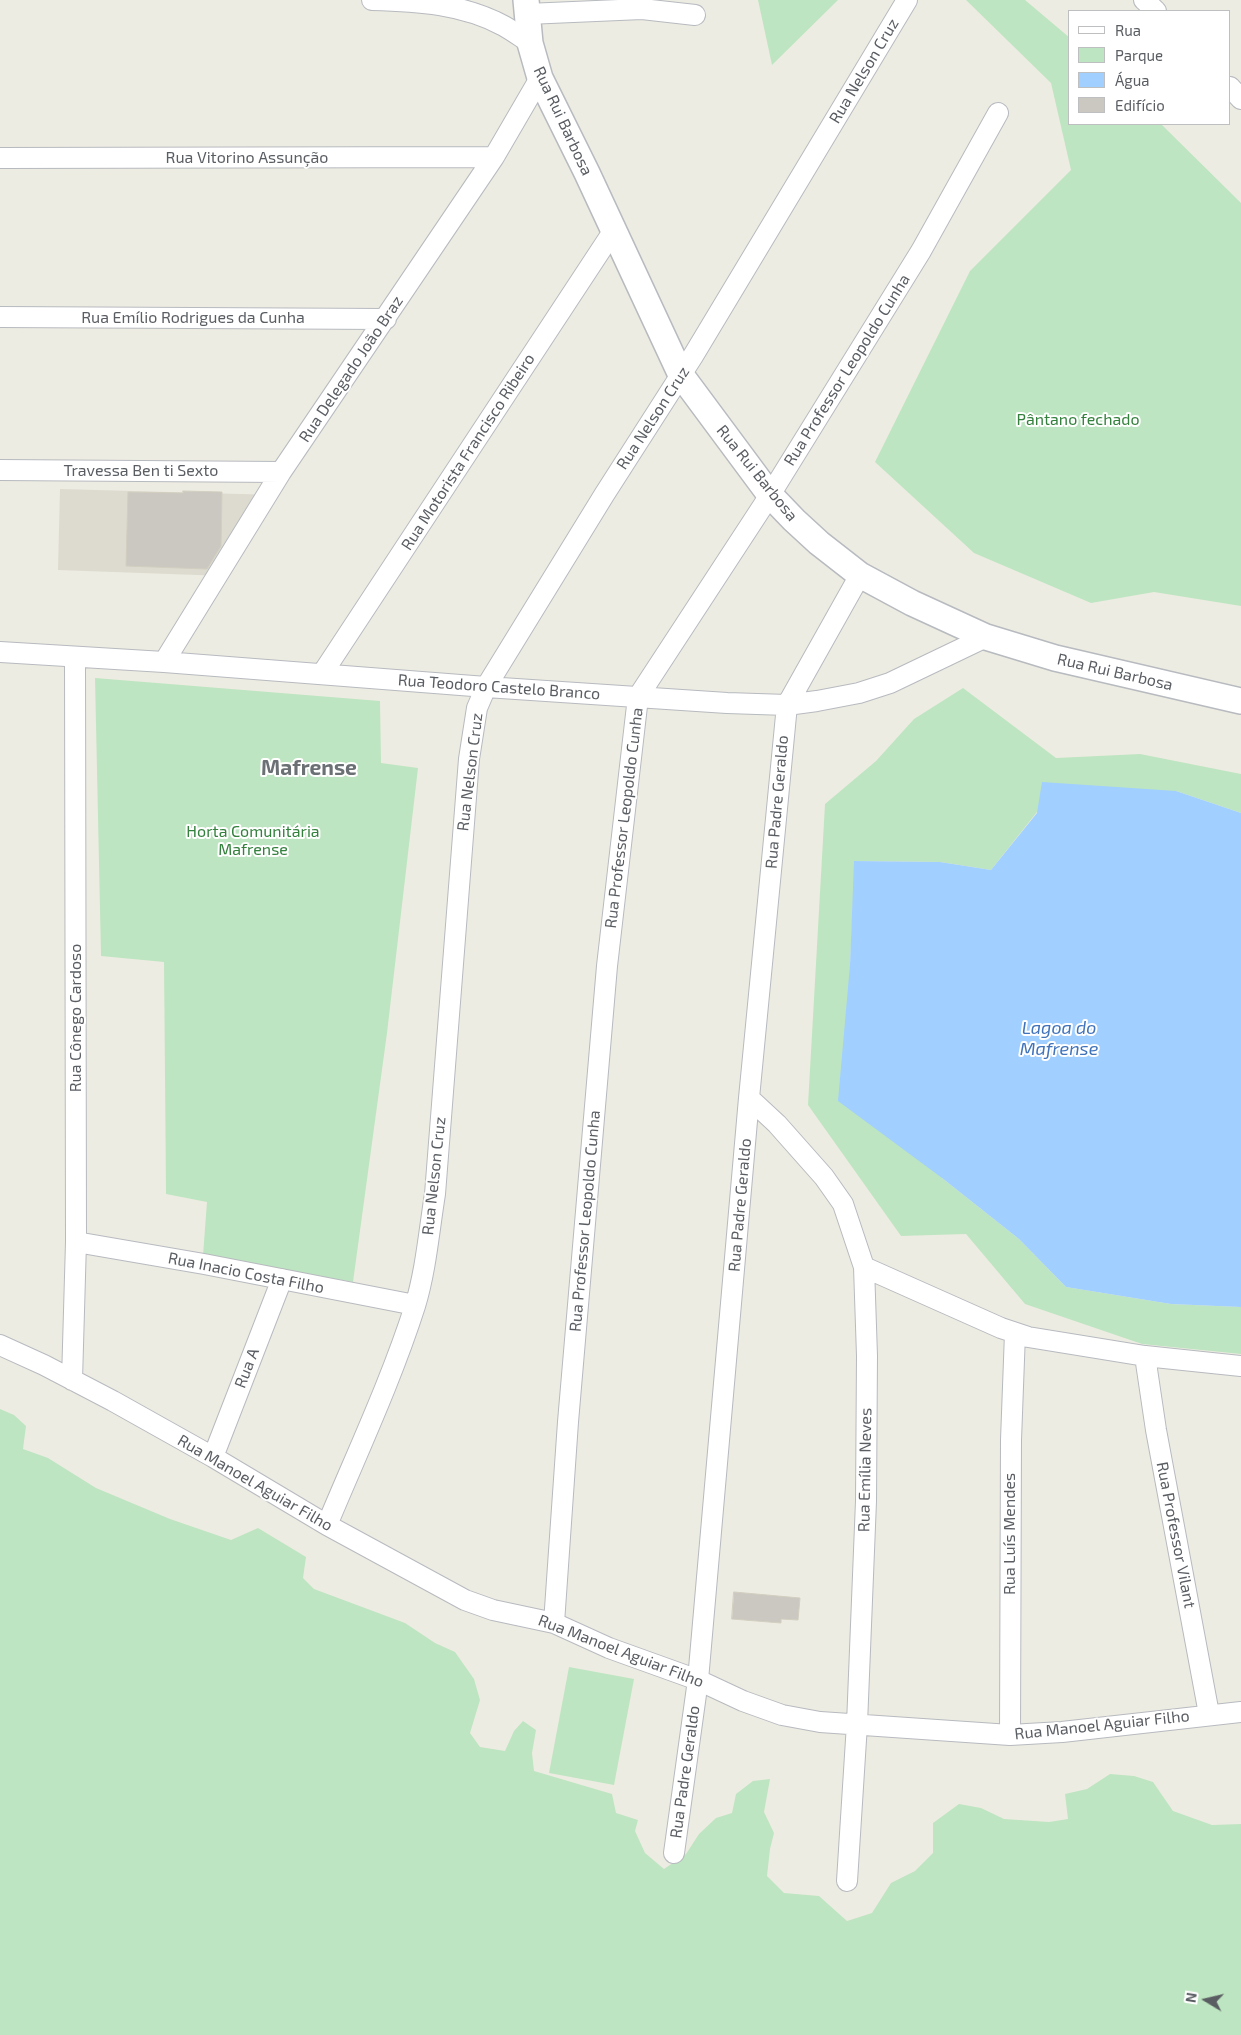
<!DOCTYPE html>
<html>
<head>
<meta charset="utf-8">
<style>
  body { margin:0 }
  #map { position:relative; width:1241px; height:2035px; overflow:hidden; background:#edece2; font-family:"Exo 2",sans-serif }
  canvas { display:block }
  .legend { position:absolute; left:1068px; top:10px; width:162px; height:115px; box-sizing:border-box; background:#fff; border:1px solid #bdbfc1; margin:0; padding:6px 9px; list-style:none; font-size:15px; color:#5a5e63 }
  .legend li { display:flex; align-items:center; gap:10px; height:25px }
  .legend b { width:25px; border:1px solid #bdbfc1 }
  .north { position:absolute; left:1181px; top:1975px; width:50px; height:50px; -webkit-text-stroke:4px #fff; paint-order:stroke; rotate:279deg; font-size:14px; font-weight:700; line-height:20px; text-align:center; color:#5a5e63 }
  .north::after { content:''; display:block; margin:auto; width:18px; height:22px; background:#5a5e63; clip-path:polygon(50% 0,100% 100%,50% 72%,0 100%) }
</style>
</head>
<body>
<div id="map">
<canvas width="1241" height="2035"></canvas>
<ul class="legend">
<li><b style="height:6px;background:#fff"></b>Rua</li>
<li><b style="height:14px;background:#bee5c1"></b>Parque</li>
<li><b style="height:14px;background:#a1cfff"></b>Água</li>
<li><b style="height:14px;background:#cac8c1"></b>Edifício</li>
</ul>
<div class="north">N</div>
</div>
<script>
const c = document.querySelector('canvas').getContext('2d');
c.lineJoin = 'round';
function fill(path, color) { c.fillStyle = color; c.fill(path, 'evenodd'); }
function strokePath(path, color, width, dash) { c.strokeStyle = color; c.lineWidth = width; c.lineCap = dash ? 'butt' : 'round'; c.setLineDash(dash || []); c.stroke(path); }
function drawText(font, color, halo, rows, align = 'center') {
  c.font = font + ' "Exo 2",sans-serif'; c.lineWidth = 4; c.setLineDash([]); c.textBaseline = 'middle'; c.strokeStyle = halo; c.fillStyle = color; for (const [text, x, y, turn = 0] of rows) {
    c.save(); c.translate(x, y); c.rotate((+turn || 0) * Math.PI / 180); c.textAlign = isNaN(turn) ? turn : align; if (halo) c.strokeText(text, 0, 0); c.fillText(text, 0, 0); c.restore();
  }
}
const education = new Path2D(`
  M60,489l217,6 -52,81 -167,-6z`);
const green = new Path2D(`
  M758,0h80l-66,65z
  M966,0h59l45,38v86h91l80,79v403l-87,-14 -63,11 -117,-50 -99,-91 95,-191 101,-101 -20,-87z
  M95,678l285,23 1,62 37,5 -31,265 -34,249 -150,-27 4,-53 -41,-8 -2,-232 -63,-6z
  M963,688l93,70 84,-4 101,20v39l-65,-22 -139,21 -46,58 -51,-8 -85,-1 -5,104 92,213 77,61 47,48 105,17 70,3v47l-99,-10 -117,-40 -59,-70 -65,2 -93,-131 17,-301 51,-43 38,-42z
  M0,1409l14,6 12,11 -3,23 25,9 48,30 74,31 61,21 27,-12 48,29 -3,21 11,11 91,34 30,20 20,9 19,27 6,21 -10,33 10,14 25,4 9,-20 9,-10 13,9 -4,23 2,18 78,23 4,19 22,7 -3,11 10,22 19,16 22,-15 13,-20 17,-16 16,-5 4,-19 17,-13 17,-2 -6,33 10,21 -4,16 -3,27 17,17 35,3 28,25 25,-8 19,-30 24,-12 18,-18v-30l26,-19 22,4 23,11 45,3 19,-3 -3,-25 22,-5 23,-15 24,2 19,6 20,29 39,14 29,-1v211h-1241z
  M569,1667l65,12 -20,106 -65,-12z`);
const water = new Path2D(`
  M1042,782l134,9 65,22v494l-70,-3 -105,-17 -47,-48 -77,-61 -104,-77 12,-136 4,-104 86,1 51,8 46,-57z`);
const building = new Path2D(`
  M183,491l39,1 -1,54 -14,23 -81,-3 2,-74 55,1z
  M734,1592l66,6 -2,22 -17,-1v4l-49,-4z`);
const minor = new Path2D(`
  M372,0c45,1 92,4 132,26 9,5 17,11 26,17
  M1144,0l12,11
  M527,14l115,-5 53,6
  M1230,87l11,12
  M0,158l494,-1
  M0,317l386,2
  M0,470l281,2
  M0,652l164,10 322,25 241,16 60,2 30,-4 42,-8 31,-10 96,-46
  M164,662l117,-190 213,-315 46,-79
  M322,674l292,-444
  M749,1098l28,26 47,53 19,27 21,63 3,89 -1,145 -9,223 -10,157
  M76,1242l128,22 211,41
  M864,1267l137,61 27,9 117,19 96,10
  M0,1345l44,20 69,36 100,56 114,68 138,75 28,10 61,13 55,25 89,32 45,21 39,14 38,7 190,13 52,-3 179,-20
  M1145,1356l11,74 53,284
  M72,1380l4,-138 -1,-585
  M213,1457l69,-178
  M327,1525c30,-72 64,-144 88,-219 11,-36 14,-75 20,-112l34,-435 8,-51 9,-21 118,-192 89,-139 214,-356
  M554,1623l14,-201 39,-456 31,-269 132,-202 151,-244 77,-138
  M1010,1735l1,-295 4,-107
  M674,1853l24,-173 51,-582 38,-393 73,-130`);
const tertiary = new Path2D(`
  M526,0l4,43 10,35 47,95 94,202 89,120 24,25 25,23 41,32 52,28 74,34 69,21 186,43`);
const streetNames = [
  ["Rua Nelson Cruz",864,71,-59],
  ["Rua Rui Barbosa",563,121,65],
  ["Rua Vitorino Assunção",247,158],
  ["Rua Emílio Rodrigues da Cunha",193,318],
  ["Rua Delegado João Braz",351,369,-56],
  ["Rua Professor Leopoldo Cunha",847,370,-58],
  ["Rua Nelson Cruz",653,418,-57],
  ["Rua Motorista Francisco Ribeiro",468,452,-57],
  ["Travessa Ben ti Sexto",141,471],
  ["Rua Rui Barbosa",757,473,51],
  ["Rua Rui Barbosa",1115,672,13],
  ["Rua Teodoro Castelo Branco",499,687,4],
  ["Rua Nelson Cruz",470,772,-83],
  ["Rua Padre Geraldo",777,802,-85],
  ["Rua Professor Leopoldo Cunha",624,818,-83],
  ["Rua Cônego Cardoso",76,1018,-90],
  ["Rua Nelson Cruz",434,1176,-84],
  ["Rua Padre Geraldo",740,1205,-85],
  ["Rua Professor Leopoldo Cunha",585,1221,-85],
  ["Rua Inacio Costa Filho",246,1273,11],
  ["Rua A",247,1368,-69],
  ["Rua Emília Neves",865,1470,-89],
  ["Rua Manoel Aguiar Filho",255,1483,30],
  ["Rua Luís Mendes",1010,1534,-90],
  ["Rua Professor Vilant",1176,1535,79],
  ["Rua Manoel Aguiar Filho",621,1651,21],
  ["Rua Manoel Aguiar Filho",1102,1725,-6],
  ["Rua Padre Geraldo",685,1772,-82]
];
const parkNames = [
  ["Pântano fechado",1078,420],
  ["Horta Comunitária",253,832],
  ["Mafrense",253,850]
];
const waterNames = [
  ["Lagoa do",1059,1028],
  ["Mafrense",1059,1049]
];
const districtNames = [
  ["Mafrense",309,768]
];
fill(education, '#dddbd0');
fill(green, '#bee5c1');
fill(water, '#a1cfff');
fill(building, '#cac8c1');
strokePath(building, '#d2cec0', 1);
strokePath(minor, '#b7babf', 22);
strokePath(tertiary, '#b7babf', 28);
strokePath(minor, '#fff', 20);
strokePath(tertiary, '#fff', 25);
drawText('16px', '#5a5e63', '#fff', streetNames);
drawText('16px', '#33813d', '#fff', parkNames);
drawText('italic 18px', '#4073ba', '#fff', waterNames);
drawText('bold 21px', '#6b7075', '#fff', districtNames);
</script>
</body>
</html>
